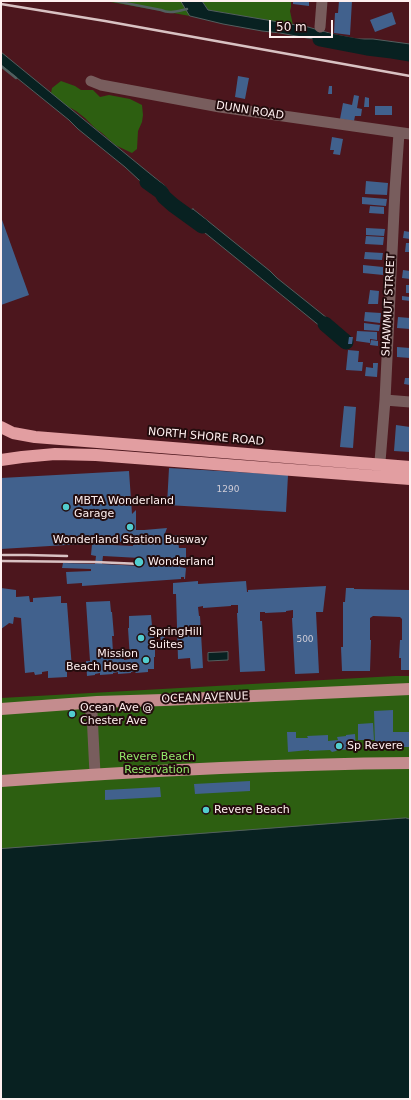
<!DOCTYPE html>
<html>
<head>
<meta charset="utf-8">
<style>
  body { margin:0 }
  #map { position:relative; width:411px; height:1100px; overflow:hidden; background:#4c161d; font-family:"DejaVu Sans",sans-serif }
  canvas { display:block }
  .frame { position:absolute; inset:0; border:2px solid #feefef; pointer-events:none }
  .scale { position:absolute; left:269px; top:20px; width:64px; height:18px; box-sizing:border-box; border:2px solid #feefef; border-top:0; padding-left:5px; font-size:12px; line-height:14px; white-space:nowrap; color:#feefef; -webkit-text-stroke:3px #230c0d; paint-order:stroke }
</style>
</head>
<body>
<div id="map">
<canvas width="411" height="1100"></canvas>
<div class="frame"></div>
<div class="scale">50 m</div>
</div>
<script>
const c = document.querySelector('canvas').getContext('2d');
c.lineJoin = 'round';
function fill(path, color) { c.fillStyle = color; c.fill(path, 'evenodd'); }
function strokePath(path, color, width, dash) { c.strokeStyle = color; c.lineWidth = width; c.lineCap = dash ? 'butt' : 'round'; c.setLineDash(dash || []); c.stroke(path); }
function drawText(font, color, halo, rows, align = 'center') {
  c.font = font + ' "DejaVu Sans",sans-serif'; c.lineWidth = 4; c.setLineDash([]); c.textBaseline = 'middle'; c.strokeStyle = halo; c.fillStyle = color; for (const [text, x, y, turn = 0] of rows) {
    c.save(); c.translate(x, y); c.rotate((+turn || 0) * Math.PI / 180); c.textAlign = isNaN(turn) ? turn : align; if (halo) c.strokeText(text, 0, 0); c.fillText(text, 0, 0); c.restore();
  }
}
const green = new Path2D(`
  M105,1h76l9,15z
  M202,1h89v6l-1,4 3,14 -85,-15z
  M61,81l14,5 6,4h12l7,7 9,-2 21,4 12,6 1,10 -1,7 -4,9 -1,18 -5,4 -17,-8 -13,-12 -6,-4 -11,-11 -9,-7 -20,-11 -5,-7 1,-5z
  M395,676h15v143l-409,30v-151z`);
const water = new Path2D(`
  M181,1h21l6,9 100,17 28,8 21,4h16l37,5v9l-27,-3 -13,-3 -63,-9 -27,-5 -18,-2 -39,-7 -33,-8z
  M1,52l164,134 2,2 -2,6h-5l-21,-14 -14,-13 -47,-38 -9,-9 -68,-55z
  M193,209l77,62 7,7 65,52 2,4 -2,3h-5l-11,-6 -127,-103 -14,-13c1,-4 4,-5 8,-6z
  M228,652v8l-20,1v-8z
  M406,818l4,1v280h-409v-250z`);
const stream = new Path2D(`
  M115,1l46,9c9,4 16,1 26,-1
  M1,66l15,12`);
const river = new Path2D(`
  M320,39l47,9 25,3 18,3
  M147,182l14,10 3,5 9,8 29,21
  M325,324l21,18`);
const building = new Path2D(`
  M293,1h16v5l-16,-2z
  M339,1h13l-2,34 -16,-2 1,-20h3z
  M392,12l4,12 -21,8 -5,-12z
  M238,76l11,2 -4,21 -10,-2z
  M329,86h3v8h-4z
  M354,95l5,1 -2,12 5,1 -1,7h-6l-1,5 -14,-2 3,-16 9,2z
  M365,97l4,1v9h-5z
  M375,106h17v9h-17z
  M332,137l11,2 -3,16 -7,-1 1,-4h-4z
  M366,181l22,2 -1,12 -22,-1z
  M362,197l25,2 -1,7 -24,-2z
  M370,206l14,1v7l-15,-1z
  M1,217l28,78 -28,10z
  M366,228l19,1 -1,7 -18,-1z
  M404,231l6,1v7l-7,-1z
  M366,236l18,1 -1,8 -18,-1z
  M406,243h4v9h-5z
  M365,252l18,1 -1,7 -18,-1z
  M363,265l20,2v8l-20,-2z
  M403,270l7,1v8l-8,-1z
  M406,285h4v8h-4z
  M370,290l9,1 -1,13h-10z
  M402,296l8,1v4l-8,-1z
  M365,312l16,1 -1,10 -16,-2z
  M398,317l12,1v11l-13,-1z
  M364,323l16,2 -1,6 -15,-1z
  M357,331l20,1v8l-7,-1v4l-14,-2z
  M349,337h4l-1,7h-4z
  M371,340l7,1v5l-8,-1z
  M397,347l13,1v10l-13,-1z
  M348,350l11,1 -1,11h5l-1,9 -16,-1z
  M373,363h5l-1,14 -12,-1 1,-9 7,1z
  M405,378h5v7l-6,-1z
  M344,406l12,1 -3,41 -13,-1z
  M396,425l14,2v25l-16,-1z
  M169,468l119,7 -2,37 -119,-7z
  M129,471l3,43 4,-4v20h8l23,-2 -3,8 13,-1 2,13h7v11h-6v8l6,1 -1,11h-1v-2h-3v2l-99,7v-3l-15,1 -1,-12 25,-1v-2l-29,-1 1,-5 32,1 1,-8 -5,-1 1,-11 41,2 -1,-4h-12v-3h-5v3l-114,7v-71zM103,556l37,2 1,8 -39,-2z
  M198,581v3l48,-3 1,11h1v-2l78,-4 -3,26h-7l3,61 -24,1 -3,-56h1v-8l-7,1v1l-21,1v-1h-5v9h2l3,50 -25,1 -3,-59h1v-8h-7v1l-28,2v-2l-5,1 1,9h1l3,52 -12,1 -1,-11 -12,1 -2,-65h-3v-11z
  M1,588l15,2v7l13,-1 1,6h3v-4l28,-2v7h6l5,66 -5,1v7l-19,1v-7l-6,1v2l-7,1 -1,-3 -9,1 -4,-55 -7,-1 -1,7 -4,-1 -1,1 -7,5z
  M346,588h8v1l56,1v80h-9v-12h-2l1,-18h2v-21l-2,-2 -27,-1 -3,2v22h1l-1,31h-28l-1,-24h2v-45h2z
  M110,601l1,11h1l2,24h-2l1,16 10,-1 1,9 6,-1 -2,-31h1v-12l22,-1 1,11h2v13h-1v5h2v13h-1v12h-6v3l-12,1 -1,-1h-4v1l-13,1v-2l-5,1v1l-13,1v-2l-5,1v1l-8,1 -1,-15h4l-4,-59z
  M160,631h4l1,13 -4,1z
  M393,710v22h17v15h-35l-1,-36z
  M373,723l1,17h-16v-16z
  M287,732h9v6h12l-1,-2 21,-1v6l10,-1 -1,-3 9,-1v-1l9,-1 1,15 -19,1 -1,1 -4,1 -2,-2 -21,1v-1l-21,2z
  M250,781v10l-55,3 -1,-10z
  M160,787l1,10 -56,3v-10z`);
const minor = new Path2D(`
  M320,27l2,-26
  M91,81l10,4 119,22 190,27
  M385,400l25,2
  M379,474l6,-74 10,-210 4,-57
  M85,703l7,10 3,61`);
const major = new Path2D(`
  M1,709l96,-7 67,-2 246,-11
  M1,781c136,-10 273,-17 409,-18`);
const highway = new Path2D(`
  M1,427l12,6 22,4 375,30
  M1,460l21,-3 33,-3 41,1 314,24`);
const rail = new Path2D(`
  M1,4l104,17 305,55
  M3,555h24l40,1
  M1,561l94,1 46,2
  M180,561l30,1`);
const markers = [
  [66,507,4,"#52cdcf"],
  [130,527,4,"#52cdcf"],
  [139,562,5,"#52cdcf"],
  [141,638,4,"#52cdcf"],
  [146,660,4,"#52cdcf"],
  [72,714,4,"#52cdcf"],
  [339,746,4,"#52cdcf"],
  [206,810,4,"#52cdcf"]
];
const numberNames = [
  ["1290",228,490],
  ["500",305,640]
];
const streetNames = [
  ["DUNN ROAD",250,111,9],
  ["SHAWMUT STREET",389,305,-87],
  ["NORTH SHORE ROAD",206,437,5],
  ["OCEAN AVENUE",205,698,-2]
];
const poiNames = [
  ["MBTA Wonderland",74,501],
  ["Garage",74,514],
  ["Wonderland Station Busway",130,540,"center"],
  ["Wonderland",148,562],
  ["SpringHill",149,632],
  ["Suites",149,645],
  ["Mission",138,654,"right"],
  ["Beach House",138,667,"right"],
  ["Ocean Ave @",80,708],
  ["Chester Ave",80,721],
  ["Sp Revere",347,746],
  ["Revere Beach",214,810]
];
const parkNames = [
  ["Revere Beach",157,757],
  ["Reservation",157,770]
];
fill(green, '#2d5f11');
fill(water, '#082121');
strokePath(water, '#525f5f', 1);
strokePath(stream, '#525f5f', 2.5);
strokePath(river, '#082121', 15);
fill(building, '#41618d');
strokePath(minor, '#785d5d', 11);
strokePath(major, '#c48c8e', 12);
strokePath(highway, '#e29ea1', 12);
strokePath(rail, '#d9c2c3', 2.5);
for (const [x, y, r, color] of markers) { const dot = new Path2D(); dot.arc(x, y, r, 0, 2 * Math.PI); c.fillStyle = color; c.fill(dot); strokePath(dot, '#230c0d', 1.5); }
drawText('9px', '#cfccd6', null, numberNames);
drawText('11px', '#feefef', '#230c0d', streetNames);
drawText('11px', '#feefef', '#230c0d', poiNames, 'left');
drawText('11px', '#93ea6b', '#230c0d', parkNames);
</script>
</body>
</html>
